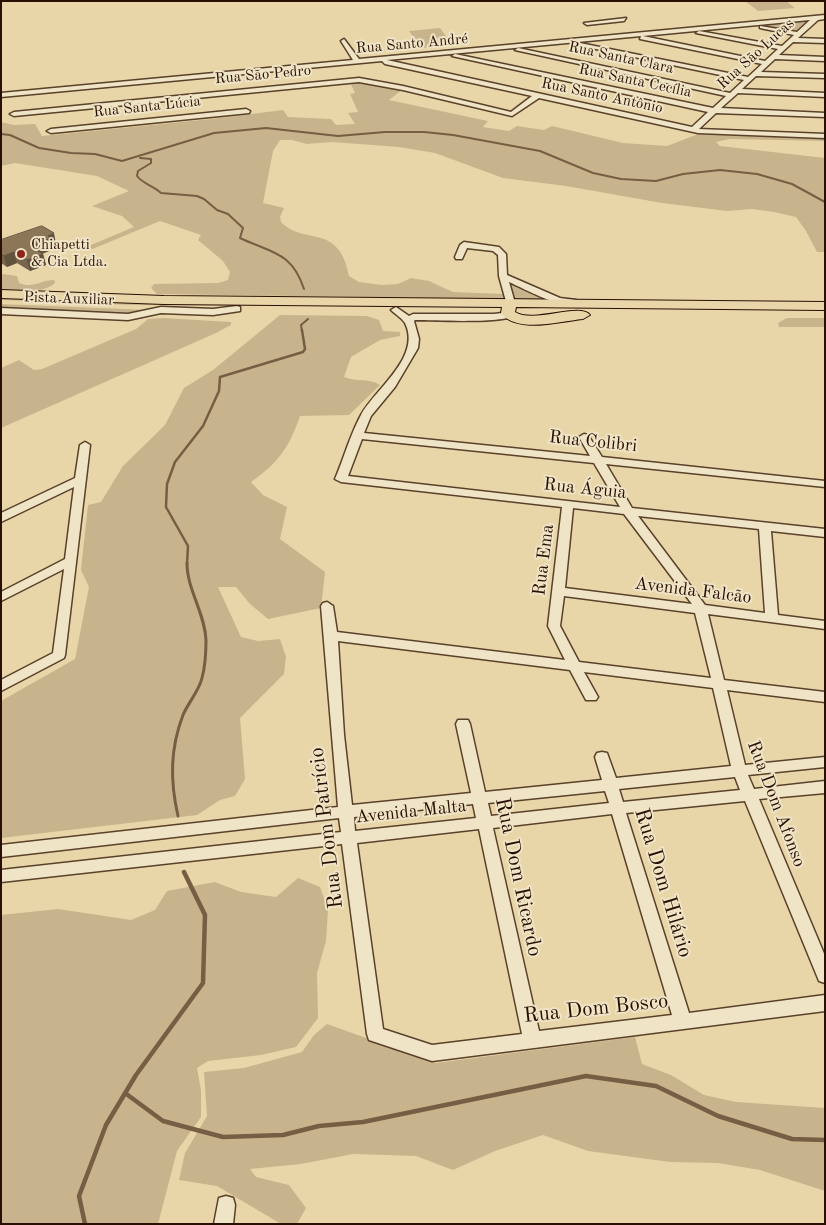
<!DOCTYPE html>
<html>
<head>
<meta charset="utf-8">
<style>
  body { margin:0 }
  #map { position:relative; width:826px; height:1225px; overflow:hidden; background:#e8d6a9; font-family:"Old Standard TT",serif }
  canvas { display:block }
  .frame { position:absolute; inset:0; border:2px solid #290f00; pointer-events:none }
</style>
</head>
<body>
<div id="map">
<canvas width="826" height="1225"></canvas>
<div class="frame"></div>
</div>
<script>
const c = document.querySelector('canvas').getContext('2d');
c.lineJoin = 'round';
function fill(path, color) { c.fillStyle = color; c.fill(path, 'evenodd'); }
function strokePath(path, color, width, dash) { c.strokeStyle = color; c.lineWidth = width; c.lineCap = dash ? 'butt' : 'round'; c.setLineDash(dash || []); c.stroke(path); }
function drawText(font, color, halo, rows, align = 'center') {
  c.font = font + ' "Old Standard TT",serif'; c.lineWidth = 4; c.setLineDash([]); c.textBaseline = 'middle'; c.strokeStyle = halo; c.fillStyle = color; for (const [text, x, y, turn = 0] of rows) {
    c.save(); c.translate(x, y); c.rotate((+turn || 0) * Math.PI / 180); c.textAlign = isNaN(turn) ? turn : align; if (halo) c.strokeText(text, 0, 0); c.fillText(text, 0, 0); c.restore();
  }
}
const green = new Path2D(`
  M745,1h41l9,7 -37,3z
  M811,20l-15,13 -41,-8z
  M440,28l13,17 -32,3 -12,-17z
  M359,82l43,8 -13,10 99,21 -5,6 26,4 8,-5 27,4 8,-4 71,17 30,2 14,1 34,-13 124,5v3l-96,-2 -13,3 4,4 105,12v94h-8l-11,-21 -10,-14 -22,-5 -22,-3 -25,2 -65,-8 -96,-17 -63,-8 -68,-25 -36,-6 -67,-5 -25,2 -15,-4h-12l-7,11 -10,52 21,5 -4,9 1,5c23,24 58,0 68,54l10,6 23,3 16,-1 13,-6 18,3 24,11 51,2 -1,5 -346,-5 -6,-6 3,-4 64,-1 10,-3 2,-8 -7,-11 -25,-21 3,-5 -41,-14 -70,29 1,-5 43,-18 -12,-11 -30,-10 37,-15 -32,-15 -82,-13 -14,3v-44l13,3 21,-1 7,12 169,-17 72,-9 5,7 43,2 5,6 19,-1 -7,-11 10,-1 -8,-18 5,-1 -4,-9z
  M3,274l14,2 2,7c15,6 21,-3 35,-3l1,3c-14,12 -37,7 -54,7v-15z
  M509,281l39,18h-33z
  M1,296l500,9 1,2 -369,-2 -132,-5z
  M1,304l147,6 -17,4 -130,-5z
  M280,315l87,1 12,4 4,11 17,1v4l-20,4 -29,17 -7,20c13,5 25,1 36,8l-31,30 -49,1c-11,32 -22,47 -49,66l12,13 24,12 -7,32 45,33 -4,36 -53,11 -18,-15 -14,-17h-18l23,50 17,4 22,-2 6,18 -2,17 -44,44 5,61 -10,17 -15,4 -23,15 -196,23v-137l74,-42 14,-72 -8,-17 7,-65 13,-3 22,-36 42,-41 19,-37 29,-18z
  M163,318l68,4v3l-15,8 -215,95v-60l18,-8 15,10 8,-1 94,-40 12,-10z
  M787,318h38v9h-46l-1,-4z
  M298,878l22,9 8,23 -2,31 -9,32 1,45 -22,29 -35,8 -53,6 -11,7 4,22v27l-24,34 -19,73h-157v-309l57,-6 73,11 24,-10 12,-19 48,-9 26,10 35,5z
  M327,1024l109,39 199,-26 7,27 29,11 33,20 32,7 89,6v83l-65,-21 -42,-7 -48,-1 -82,-11 -45,-16 -48,16 -42,19 -37,-14 -63,-2 -52,10 -51,5 6,8 33,8 17,23 -9,16h-16l-64,-38 -38,-6 6,-27 22,-37 -3,-44 40,-4 58,-16 12,-17z`);
const streamFar3 = new Path2D(`
  M1,134l9,1 29,13 32,5 24,1 27,7 92,-28 52,-5 72,8 47,-4h39l29,3 87,16 53,22 28,6 35,2 27,-7 37,-4 37,4 35,10 33,18
  M140,158l11,1v4l-13,8 -1,5c6,8 17,10 24,17l36,3 7,3 13,11 11,4 15,14 -3,10c32,15 52,14 64,51
  M302,332l-1,-7 7,-6`);
const streamFar2 = new Path2D(`
  M187,564l1,-18 -22,-39 1,-23 8,-22 28,-36 16,-35 1,-14 83,-25 2,-3 -3,-19`);
const streamFar1 = new Path2D(`
  M178,816c-8,-35 -8,-67 5,-101 5,-12 16,-24 19,-37 3,-11 4,-26 4,-38 -1,-27 -19,-50 -19,-77`);
const stream = new Path2D(`
  M125,1093l38,28 60,16 60,-2 36,-9 44,-4 223,-46 70,10 62,30 74,23 33,1
  M85,1224l-6,-28 27,-71 30,-50 67,-92 2,-68 -21,-43`);
const minor = new Path2D(`
  M825,15v4l-7,1 -20,18 27,1v4l-32,-1 -14,13 46,2v4l-50,-2 -14,13 64,2v4l-69,-2 -14,13 83,4v4l-87,-4 -17,15 104,5v4l-109,-4 -17,16 126,5v4l-127,-5 -159,-35 -27,18 -109,-26 -44,-8 -345,34 -4,-2 4,-2 345,-34 44,8 108,26 21,-16 -147,-32 -3,-3 -381,36v-4l352,-33 -12,-19 3,-2 15,20zM810,20l-13,12 -37,-6v2l34,7 -12,11 -83,-15 -3,2 82,16 -13,12 -122,-25zM641,36l-1,3 122,25 -14,13 -168,-34 -3,2 167,35 -14,13 -212,-45 -3,2 211,46 -13,12 -258,-54 -3,2 256,56 -16,15 -305,-67z
  M626,18l-2,3 -37,4 -3,-2z
  M246,109l4,2 -1,2 -198,20 -4,-2 4,-2z
  M464,242l35,5 7,7 1,21 53,23 16,2 2,2c-13,10 -55,-14 -69,-20l6,21 -5,3 -3,-1 -8,-29 -1,-21 -5,-4 -26,-3 -5,11h-6l-1,-2 5,-12z
  M237,306l3,1v4l-27,4 -52,-2 -33,7 -127,-6v-6l127,6 33,-7 52,2z
  M396,307l13,9 4,-2h81l16,-2 5,3c-11,9 -82,5 -100,5l-1,1 5,18 -1,9 -23,39 -24,29 -7,17 226,23 -11,-19 5,-3 4,1 14,22 223,24v6l-219,-23 26,44 193,21v8l-54,-6 7,84 47,6v8l-117,-15 16,66 101,12v10l-98,-12 18,75 80,-8v10l-77,8 6,14 71,-8v12l-66,6 66,157v27l-6,-2 -2,-5 -72,-175 -119,12 63,200 136,-18v16l-393,50 -63,-21 -2,-6 -25,-190 -341,38v-12l340,-38 -2,-14 -338,39v-12l337,-38 -17,-201 2,-3 4,-1 6,4 4,26 228,28 -17,-34 14,-119 -221,-25 -6,-3c9,-21 15,-44 26,-64 14,-26 61,-58 44,-92 -3,-5 -10,-9 -14,-13zM362,439l232,24 26,44 -272,-31zM573,508l51,6 68,90 -127,-16zM638,516l121,13 6,84 -60,-8zM564,596l131,17 16,65 -132,-16 -19,-36zM338,641l232,29 16,30h10l2,-3 -14,-25 129,16 18,78 -115,12 -9,-25 -5,-1 -5,1 -2,4 7,23 -117,12 -15,-68 -2,-4h-10l-2,4 15,69 -119,12 -8,-70zM735,777l5,13 -117,12 -4,-13zM605,791l4,12 -118,13 -3,-13zM473,804l3,14 -121,13 -1,-14zM612,814l60,201 -133,16 -46,-203zM479,829l43,205 -90,11 -49,-16 -26,-186z
  M85,442l5,3 -25,210 -1,3 -63,33v-11l52,-27 11,-84 -63,32v-9l64,-33 9,-72 -73,35v-9l74,-35 5,-33z
  M226,1196l7,2 2,7 -2,19h-19l5,-26z`);
const highway = new Path2D(`
  M1,290l163,6 661,6v8l-309,-3 -1,5c19,12 65,-10 75,3l-7,4c-22,2 -66,15 -82,-6l1,-6 -338,-3 -163,-6z`);
const wall = new Path2D(`
  M1,240l55,4 -2,1v4l-12,5h1l3,11 -16,6 -13,-8 -10,4 -6,-4z`);
const shadedWall = new Path2D(`
  M54,233l2,11 -2,1v4l-21,8 -3,-11 18,-10z
  M14,252l3,11 -10,4 -3,-11z
  M43,254l3,11 -16,6 -3,-11z`);
const building = new Path2D(`
  M42,226l12,7 -6,3 4,2 -22,8 13,8 -16,6 -13,-8 -10,4 -3,-2v-14z`);
const markers = [
  [21,254,5,"#8f2418"]
];
const farStreetnames = [
  ["Rua Santo André",412,44,-5],
  ["Rua São Lucas",756,54,-42],
  ["Rua Santa Clara",621,58,12],
  ["Rua São Pedro",263,75,-5],
  ["Rua Santa Cecília",635,81,12],
  ["Rua Santo Antônio",602,96,12],
  ["Rua Santa Lúcia",147,107,-6],
  ["Pista Auxiliar",69,299,2]
];
const farPoinames = [
  ["Chiapetti",31,245],
  ["& Cia Ltda.",31,262]
];
const streetNames = [
  ["Rua Colibri",593,442,6],
  ["Rua Águia",585,489,6],
  ["Rua Ema",544,560,-83],
  ["Avenida Falcão",693,591,7],
  ["Rua Dom Afonso",776,804,69],
  ["Avenida Malta",411,812,-6]
];
const nearStreetnames = [
  ["Rua Dom Patrício",327,828,-97],
  ["Rua Dom Ricardo",518,877,78],
  ["Rua Dom Hilário",663,883,73],
  ["Rua Dom Bosco",596,1009,-6]
];
fill(green, '#c8b48c');
strokePath(streamFar3, '#755e43', 2);
strokePath(streamFar2, '#755e43', 2.5);
strokePath(streamFar1, '#755e43', 3);
strokePath(stream, '#755e43', 4.5);
strokePath(minor, '#59412a', 3);
strokePath(highway, '#290f00', 2);
fill(minor, '#f0e4c7');
fill(highway, '#e8d6a9');
fill(wall, '#78654c');
fill(shadedWall, '#62533e');
fill(building, '#8c7658');
strokePath(building, '#62533e', 1);
for (const [x, y, r, color] of markers) { const dot = new Path2D(); dot.arc(x, y, r, 0, 2 * Math.PI); c.fillStyle = color; c.fill(dot); strokePath(dot, '#f0e4c7', 2); }
drawText('15px', '#290f00', '#f0e4c7', farStreetnames);
drawText('15px', '#290f00', '#f0e4c7', farPoinames, 'left');
drawText('18px', '#290f00', '#f0e4c7', streetNames);
drawText('21px', '#290f00', '#f0e4c7', nearStreetnames);
</script>
</body>
</html>
